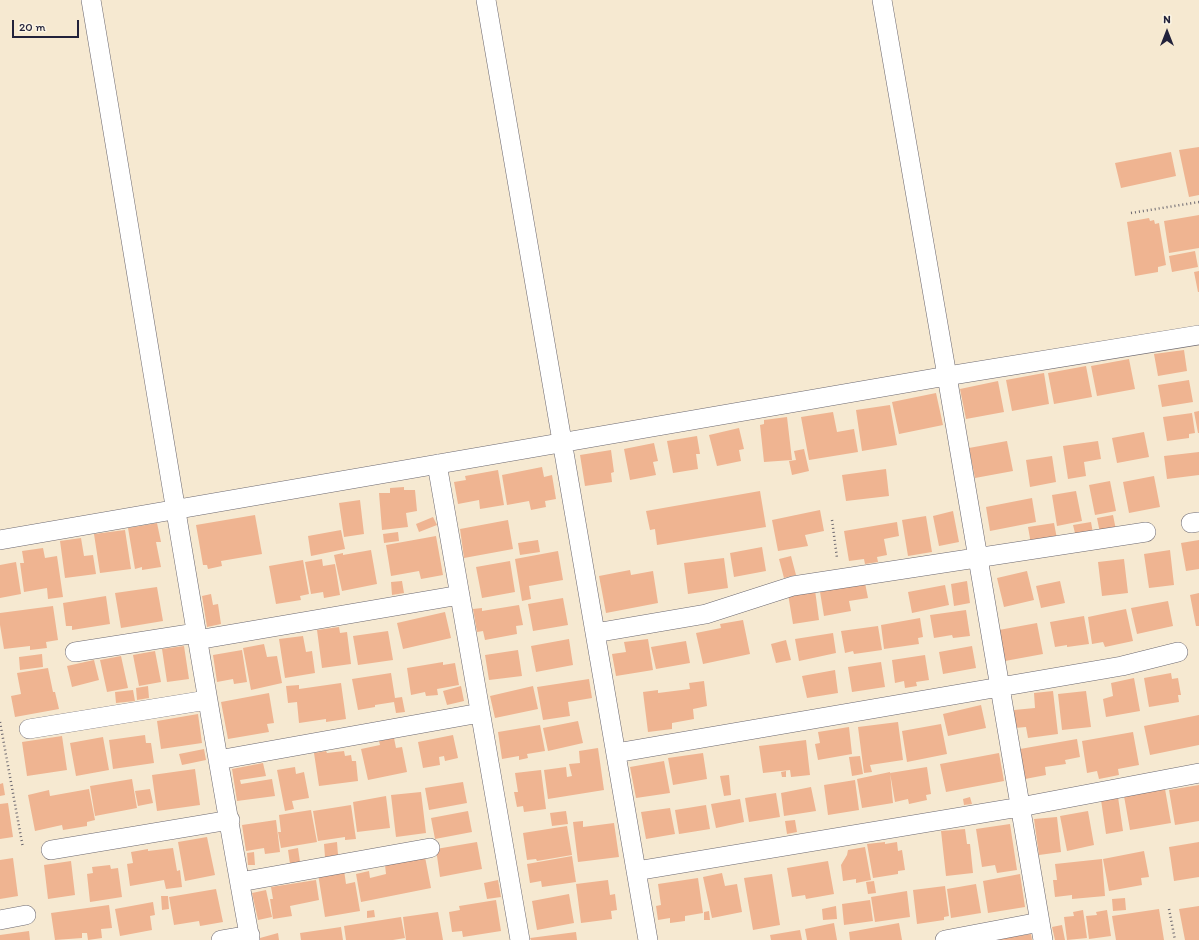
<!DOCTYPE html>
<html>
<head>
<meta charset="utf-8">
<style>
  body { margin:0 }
  #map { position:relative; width:1199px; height:940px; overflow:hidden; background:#f6e9d1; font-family:Itim,sans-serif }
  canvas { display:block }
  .north { position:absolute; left:1147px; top:12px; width:40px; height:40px; -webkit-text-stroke:3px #fcf5e5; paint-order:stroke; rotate:0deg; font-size:11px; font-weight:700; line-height:16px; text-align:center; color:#22223b }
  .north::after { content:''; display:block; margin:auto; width:14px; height:18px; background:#22223b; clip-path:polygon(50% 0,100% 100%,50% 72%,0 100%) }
  .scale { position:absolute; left:12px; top:20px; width:67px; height:18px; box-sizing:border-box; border:2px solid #22223b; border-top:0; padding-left:5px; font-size:12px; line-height:14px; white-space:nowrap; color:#22223b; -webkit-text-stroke:3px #fcf5e5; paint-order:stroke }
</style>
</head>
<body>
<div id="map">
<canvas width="1199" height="940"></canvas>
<div class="north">N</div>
<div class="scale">20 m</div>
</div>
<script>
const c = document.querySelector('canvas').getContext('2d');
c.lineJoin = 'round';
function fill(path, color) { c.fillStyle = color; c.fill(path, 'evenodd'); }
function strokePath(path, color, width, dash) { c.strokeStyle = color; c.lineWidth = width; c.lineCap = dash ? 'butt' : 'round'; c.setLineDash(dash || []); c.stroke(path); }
const building = new Path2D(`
  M1199,147v48l-10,2 -10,-47z
  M1171,152l5,24 -55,12 -6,-25z
  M1199,215v33l-30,5 -5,-32z
  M1149,218l1,3 4,-1 1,4 4,-1 7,42 -8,2v5l-23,4 -8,-54z
  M1195,251l3,16 -26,5 -3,-16z
  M1199,271v21h-1l-4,-20z
  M1184,350l3,21 -29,5 -4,-22z
  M1129,359l6,30 -38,7 -6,-30z
  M1086,366l6,31 -38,7 -6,-31z
  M1044,373l5,31 -37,7 -6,-31z
  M1189,380l4,22 -31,5 -4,-22z
  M998,381l6,31 -38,7 -6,-30z
  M936,393l7,32 -44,9 -7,-32z
  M890,405l7,40 -35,6 -6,-41z
  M1199,411v22h-1l-4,-21z
  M833,412l4,20 17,-3 4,23 -49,8 -8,-43z
  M1192,413l3,20 -6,1v4l-22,3 -4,-24z
  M787,417l5,43 -28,2 -4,-37 4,-1v-4z
  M739,428l5,21 -5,1 2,11 -24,5 -8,-31z
  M1144,432l5,25 -32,6 -5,-25z
  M697,436l3,18h-4l2,15 -25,4 -6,-32z
  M1007,441l6,30 -38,7 -6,-30z
  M1098,441l3,18 -17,3 2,14 -18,3 -5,-33z
  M654,443l4,18 -5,1 3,13 -26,5 -6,-31z
  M804,449l5,22 -17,4 -3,-14 7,-1 -2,-9z
  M611,450l3,22 -3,1 1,9 -27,4 -5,-31z
  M1199,452v23l-32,4 -3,-23z
  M1052,456l4,26 -26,5 -4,-27z
  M542,467l2,10 8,-2 4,24 -11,2 1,6 -15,3 -2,-9 -22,4 -5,-30z
  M886,469l3,27 -43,5 -4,-26z
  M498,470l6,35 -24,4 -1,-9 -21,4 -4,-22 12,-2 -1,-4z
  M1154,476l6,31 -31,6 -6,-31z
  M1110,481l6,30 -21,4 -6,-30z
  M404,487v3h11l2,21 -11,2 2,14 -26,3 -3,-37h11v-5z
  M760,491l6,36 -109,18 -2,-16 -5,1 -4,-19z
  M1076,491l6,30 -25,5 -5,-31z
  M1032,498l4,24 -46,9 -4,-24z
  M360,500l4,34 -20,3 -5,-34z
  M820,510l4,21 -19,4 3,11 -30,5 -6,-31z
  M953,511l6,31 -20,4 -6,-30z
  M255,515l7,39 -41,7 1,5 -14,3 -1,-4h-4l-7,-40z
  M1113,515l3,15 -16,3 -3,-15z
  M926,516l6,36 -24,4 -6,-36z
  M433,517l4,8 -18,7 -3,-8z
  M508,520l5,29 -49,9 -4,-29z
  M897,522l2,14 -15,3 3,16 -10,2 1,5 -13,2 -1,-5 -15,2 -5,-30z
  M1091,522l2,11 -17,4 -3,-12z
  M157,523l4,19h-5l5,25 -19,3v-3l-7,2 -7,-41z
  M1054,523l3,16 -26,5 -3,-17z
  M125,530l6,39 -31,4 -6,-39z
  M341,530l4,19 -34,7 -3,-20z
  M398,532l1,9 -15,2 -1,-9z
  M436,536l7,39 -22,4 -2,-8 -28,5 -5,-31z
  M81,538l3,18 9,-1 3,19 -31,4 -5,-37z
  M538,540l2,12 -20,3 -2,-12z
  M1199,540v29l-13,2 -5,-28z
  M762,547l4,24 -32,6 -4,-24z
  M43,548l2,10 12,-2 6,41 -15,2 -1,-11 -23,4 -4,-29h4l-2,-12z
  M371,550l6,34 -35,7 -8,-36 9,-2v2z
  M1170,550l4,35 -25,3 -5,-34z
  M558,551l5,29 -34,6 2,13 -9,2 -7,-42z
  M791,556l5,19 -12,3 -5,-19z
  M724,558l4,30 -40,6 -4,-31z
  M322,559l1,7 12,-2 5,31 -16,3 -1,-6 -12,2 -6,-32z
  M1124,559l4,34 -26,3 -4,-34z
  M303,560l6,34 -9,2 1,4 -25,4 -7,-38z
  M510,561l5,31 -33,6 -6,-31z
  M16,562l5,32 -21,4v-33z
  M630,570l1,5 22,-4 5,32 -52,10 -7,-37z
  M1027,571l7,29 -30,7 -7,-29z
  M402,581l2,12 -12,2 -1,-13z
  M967,581l3,22 -16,3 -3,-22z
  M1060,581l5,22 -24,5 -5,-22z
  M865,583l3,15 -19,3 2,10 -27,5 -4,-24z
  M945,585l4,20 -37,8 -4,-21z
  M157,587l6,34 -42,7 -6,-35z
  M815,590l4,30 -26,4 -5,-30z
  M1199,593v33h-3l-6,-31z
  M211,594l2,11 5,-1 3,20 -14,3 -5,-31z
  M106,596l4,28 -38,6v-4h-6l-3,-23z
  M563,598l5,27 -35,6 -5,-27z
  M1168,601l5,25 -36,8 -6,-26z
  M519,605l4,20 -7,1 1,8 -32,6 -2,-9 -6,1 -4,-23 9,-1v3z
  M53,606l5,34 -12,2 1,6 -17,2v-4l-26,3 -4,-24v-12z
  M1126,609l7,32 -28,6 -2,-5 -11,2 -4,-27z
  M966,610l4,26 -17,2 -1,-3 -18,3 -4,-23z
  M445,612l6,26 -48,11 -6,-26z
  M1084,616l5,28 -22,3v-2l-12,2 -5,-25z
  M920,618l3,19 -5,1 1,6 -35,5 -3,-24z
  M743,620l7,34 -47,10 -7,-31 25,-5 -1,-4z
  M1037,623l6,31 -38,7 -6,-31z
  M878,626l4,24 -28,4 -1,-3 -8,2 -4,-22z
  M339,627l1,6 7,-1 4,32 -29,4 -5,-38z
  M388,631l5,29 -35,5 -5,-29z
  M833,633l3,20 -37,8 -4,-22z
  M303,636l3,16 6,-1 3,22 -30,5 -6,-39z
  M569,639l4,26 -37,7 -5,-26z
  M648,639l5,31 -37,6 -4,-22 14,-2 -2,-10z
  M786,640l5,20 -15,3 -5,-19z
  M686,641l4,22 -34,6 -5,-22z
  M264,644l3,13 10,-1 5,27 -31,7 -8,-42z
  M184,646l5,33 -22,3 -5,-33z
  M972,646l4,22 -33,6 -4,-22z
  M242,650l5,32 -13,2 -1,-5 -16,3 -4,-27z
  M518,650l4,26 -33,4 -4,-25z
  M155,651l6,31 -22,4 -6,-31z
  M42,654l1,13 -23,3 -1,-13z
  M925,655l4,25 -13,2 1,4 -12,2 -1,-7 -9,2 -3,-23z
  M121,656l7,32 -21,4 -7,-32z
  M94,660l5,20 -27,7 -5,-21z
  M443,662v3l12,-2 4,22 -22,4 1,6 -12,1 -1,-4 -14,3 -4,-27z
  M881,662l4,25 -33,5 -4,-25z
  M48,668l5,24h2l4,17 -44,8 -4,-21 10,-2 -4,-21z
  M835,670l3,23 -31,5 -5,-22z
  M391,673l4,25 7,-1 3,15 -9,1 -2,-11 -19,3v2l-17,3 -6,-31z
  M1171,673l1,6 6,-1 3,17h-3l1,7 -30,5 -5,-29z
  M1134,678l6,33 -34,6 -3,-18 10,-3 -2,-13z
  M589,679l3,19 -24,4 2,14 -27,4 -6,-33z
  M704,681l3,25 -14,3 1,10 -22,4v6l-24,3 -5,-40 15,-2v3l32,-4 -1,-6z
  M341,683l5,36 -20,3v-3l-27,4 -2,-21 -9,1 -2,-17 13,-1v4z
  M148,686l1,12 -12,2 -1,-12z
  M461,686l3,15 -17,4 -4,-14z
  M533,686l5,23 -43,9 -5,-22z
  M133,690l2,11 -19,2 -1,-11z
  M1053,691l5,43 -30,4 -2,-11 -11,1 -1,-18 21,-2 -1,-15z
  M1086,691l5,36 -29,3 -4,-36z
  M269,693l5,30 -7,1 2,8 -41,7 -7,-37z
  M981,705l5,23 -38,8 -5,-22z
  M198,714l4,29 -41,6 -4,-28z
  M1199,715v30l-49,10 -6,-29z
  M578,721l5,22 -35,8 -5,-23z
  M898,722l5,38 -33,5 2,7 -8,1 -6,-46z
  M941,724l6,30 -40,8 -5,-31z
  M540,725l5,26 -18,3 1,4 -9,2v-4l-17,3 -4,-27z
  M849,727l3,27 -34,6 -3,-16 5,-1 -2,-11z
  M1133,732l6,33 -21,4 1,6 -20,4 -2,-8 -10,2 -5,-32z
  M145,735l1,8h5l3,20 -41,6 -4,-29z
  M453,735l5,23 -13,3 -1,-5 -5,1 1,8 -17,3 -5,-26z
  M62,736l5,34 -40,6 -5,-34z
  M103,737l6,33 -33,6 -6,-33z
  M394,738l2,10 6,-1 5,25 -39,8 -7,-31 19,-4 -1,-4z
  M1077,739l3,18 -15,3 1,4 -21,3 1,8 -21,4 -5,-30z
  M806,740l4,35 -19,2 -1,-7 -27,3 -4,-27z
  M598,748l6,42 -56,9 -4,-29 22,-3 1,10 5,-1 -3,-12 11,-1 -1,-12z
  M204,749l2,11 -24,5 -3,-11z
  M326,751l1,2 17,-2 1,5 6,-1 1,6h4l2,20 -39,5 -5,-33z
  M703,753l4,26 -34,6 -5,-27z
  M999,753l5,28 -58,11 -6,-28z
  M860,756l3,18 -11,2 -3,-19z
  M664,761l6,32 -34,5 -6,-31z
  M263,763l3,13 -26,4 1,4 31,-5 3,17 -38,5 -5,-32z
  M295,767l1,7 8,-2 5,26 -17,3 2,8 -9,2 -8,-41z
  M927,767l4,27 -5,1 1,5 -18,4 -1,-5 -13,3 -5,-29z
  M195,769l5,36 -43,6 -5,-36z
  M541,770l5,39 -22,3 -1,-6 -6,1 -3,-15h4l-3,-19z
  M786,771v6h-4l-1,-5z
  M890,772l3,31 -31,5 -5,-29z
  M729,775l2,20 -7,1 -4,-20z
  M132,779l5,29 -42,8 -5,-30z
  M855,780l4,30 -31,5 -4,-30z
  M463,782l4,21 -38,7 -4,-22z
  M3,783l2,12 -5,1v-12z
  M1199,785v36l-24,4 -6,-35z
  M811,787l5,24 -32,5 -3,-23z
  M89,789l6,31 -8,2v4l-24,4 -1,-5 -27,6 -7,-36 21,-5 1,6z
  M150,789l3,14 -15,3 -3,-15z
  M1165,789l6,34 -41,7 -6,-34z
  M421,792l5,41 -30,4 -5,-42z
  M776,793l4,24 -31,5 -4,-24z
  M386,796l4,32 -33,4 -4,-30z
  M970,797l2,7 -8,1 -1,-6z
  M1118,797l5,34 -17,3 -5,-34z
  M740,799l4,23 -28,6 -5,-24z
  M8,803l5,34 -13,2v-35z
  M351,805l5,34 -11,1v-3l-27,4 -5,-30z
  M706,805l4,24 -31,5 -4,-24z
  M670,808l5,26 -29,5 -5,-27z
  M311,810l6,32 -36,6 -3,-16h3l-2,-17z
  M468,811l4,21 -37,7 -4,-21z
  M566,811l2,13 -16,2 -2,-13z
  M1088,811l6,34 -27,6 -7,-35z
  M1057,817l4,35 -22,3 -5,-36z
  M276,820l4,32 -15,2 -1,-6 -18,3 -4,-26z
  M795,820l2,12 -10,2 -2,-13z
  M583,821v6l31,-4 5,34 -41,5 -5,-40z
  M1010,824l7,46 -20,3 -2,-8 -13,2 -6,-38z
  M567,826l5,29 -35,6 -1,-2 -9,1 -4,-27z
  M965,829l2,15h3l3,29 -27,3 -5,-45z
  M207,837l8,38 -30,6 -7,-39z
  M337,842l1,13 -13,2 -1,-13z
  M477,842l5,27 -42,8 -4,-28z
  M885,842v2l12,-2 1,9 4,-1 3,20 -7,1v3l-25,4 -6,-34z
  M1199,842v35l-25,4 -5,-34z
  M865,847l6,33 -15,3v-4l-13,2 -2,-16 6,-10 1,-5z
  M173,848l4,23 3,-1 2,17 -16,2 -2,-9 -34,6 -3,-22 6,-1 -2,-11 17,-3v2z
  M298,848l2,14 -10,2 -2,-14z
  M1144,851l5,26 -8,1 1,7 -33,6 -6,-32z
  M254,852l1,13h-7l-1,-12z
  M572,856l4,26 -34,5 -1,-6 -11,2 -3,-19z
  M425,857l6,31 -70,14 -5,-28 13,-3 1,7 16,-4 -1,-9z
  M13,858l5,38 -18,3v-39z
  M1102,859l3,37 -33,3v-4l-17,2 -2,-17h4l-2,-16z
  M71,861l4,34 -27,4 -4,-34z
  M828,861l6,33 -28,5 -1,-4 -13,2 -5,-29z
  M110,865l1,4 7,-1 4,29 -32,5 -3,-28 6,-1 -1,-6z
  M344,870l2,14 9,-2 5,29 -35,6 -7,-43z
  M722,873l3,13 12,-2 5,28 -30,6 -9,-41z
  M772,874l8,51 -27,5 -9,-52z
  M1020,874l5,33 -37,6 -5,-32z
  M698,878l5,35 -18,3v5l-15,2v-5l-12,2 -2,-14 5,-1 -3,-21z
  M316,880l3,20 -29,6 2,10 -19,3 -3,-20h3l-2,-12z
  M498,880l3,17 -14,2 -3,-16z
  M608,880l2,15 5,-1 2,16 -6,1 1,8 -31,4 -5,-39z
  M874,881l2,12 -8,1 -2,-12z
  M976,884l5,29 -30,5 -4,-29z
  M945,886l4,30 -5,1v3l-27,4 -4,-34z
  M216,889l7,33 -23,4 -1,-5 -25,4 -5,-28z
  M266,890l6,27 -14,3 -6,-27z
  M907,891l3,26 -35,5 -4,-25z
  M569,894l5,29 -37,7 -5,-29z
  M161,896h7l1,13 -7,1z
  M1125,898l1,12 -13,1 -1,-12z
  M496,900l5,31 -38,6 -1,-6 -10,1 -3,-20 11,-2 -1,-4z
  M870,900l3,21 -29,4 -2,-21z
  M153,902l2,13 -5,1 2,14 -32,6 -5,-27z
  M109,905l3,23 -11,1 1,9 -14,2 -1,-7h-5v5l-27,2 -4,-27z
  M836,906l1,13 -14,1 -1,-11z
  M1199,906v34h-14l-6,-31z
  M1159,909l5,31h-48l-4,-24z
  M374,910l1,7 -8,1v-7z
  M1083,910l4,28 -20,2 -3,-23 10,-1 -1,-4z
  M1107,910l4,26 -22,3 -3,-23 11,-1 -1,-3z
  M709,911l1,9h-6v-8z
  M438,912l5,28h-37l-3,-23z
  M401,917l4,21 -12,2h-47l-2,-14z
  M834,923l3,17h-30l-2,-11z
  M899,923l3,17h-52l-1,-8z
  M1062,925l3,15h-10l-3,-13z
  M341,927l2,13h-42l-1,-7z
  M800,930l2,10h-31l-1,-5z
  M29,931l1,9h-30v-5z
  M576,932l1,8h-46l-1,-2z
  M278,933l1,7h-19v-2z
  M1031,934l1,6h-35v-1z`);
const path = new Path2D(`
  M1131,213l68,-11
  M832,520l5,38
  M0,722l23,126
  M1169,909l6,31`);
const minor = new Path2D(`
  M91,0c53,313 102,627 159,940
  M486,0l162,940
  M882,0l65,376 96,564
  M437,464l83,476
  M1191,523l8,-1
  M0,540l947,-164 252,-41
  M595,633l111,-19 87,-28 353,-54
  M197,640l263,-45
  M75,652l121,-19
  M29,729l178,-29
  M616,753l506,-87 56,-14
  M218,760l262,-47
  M51,850l179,-30
  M636,871l384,-64 179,-34
  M240,882l190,-34
  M0,920l26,-5
  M221,940l29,-5
  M945,940l95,-18`);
fill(building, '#efb491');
strokePath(minor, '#6c6870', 20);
strokePath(path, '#6c6870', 2.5, [1, 3]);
strokePath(minor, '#fff', 19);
</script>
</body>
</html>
